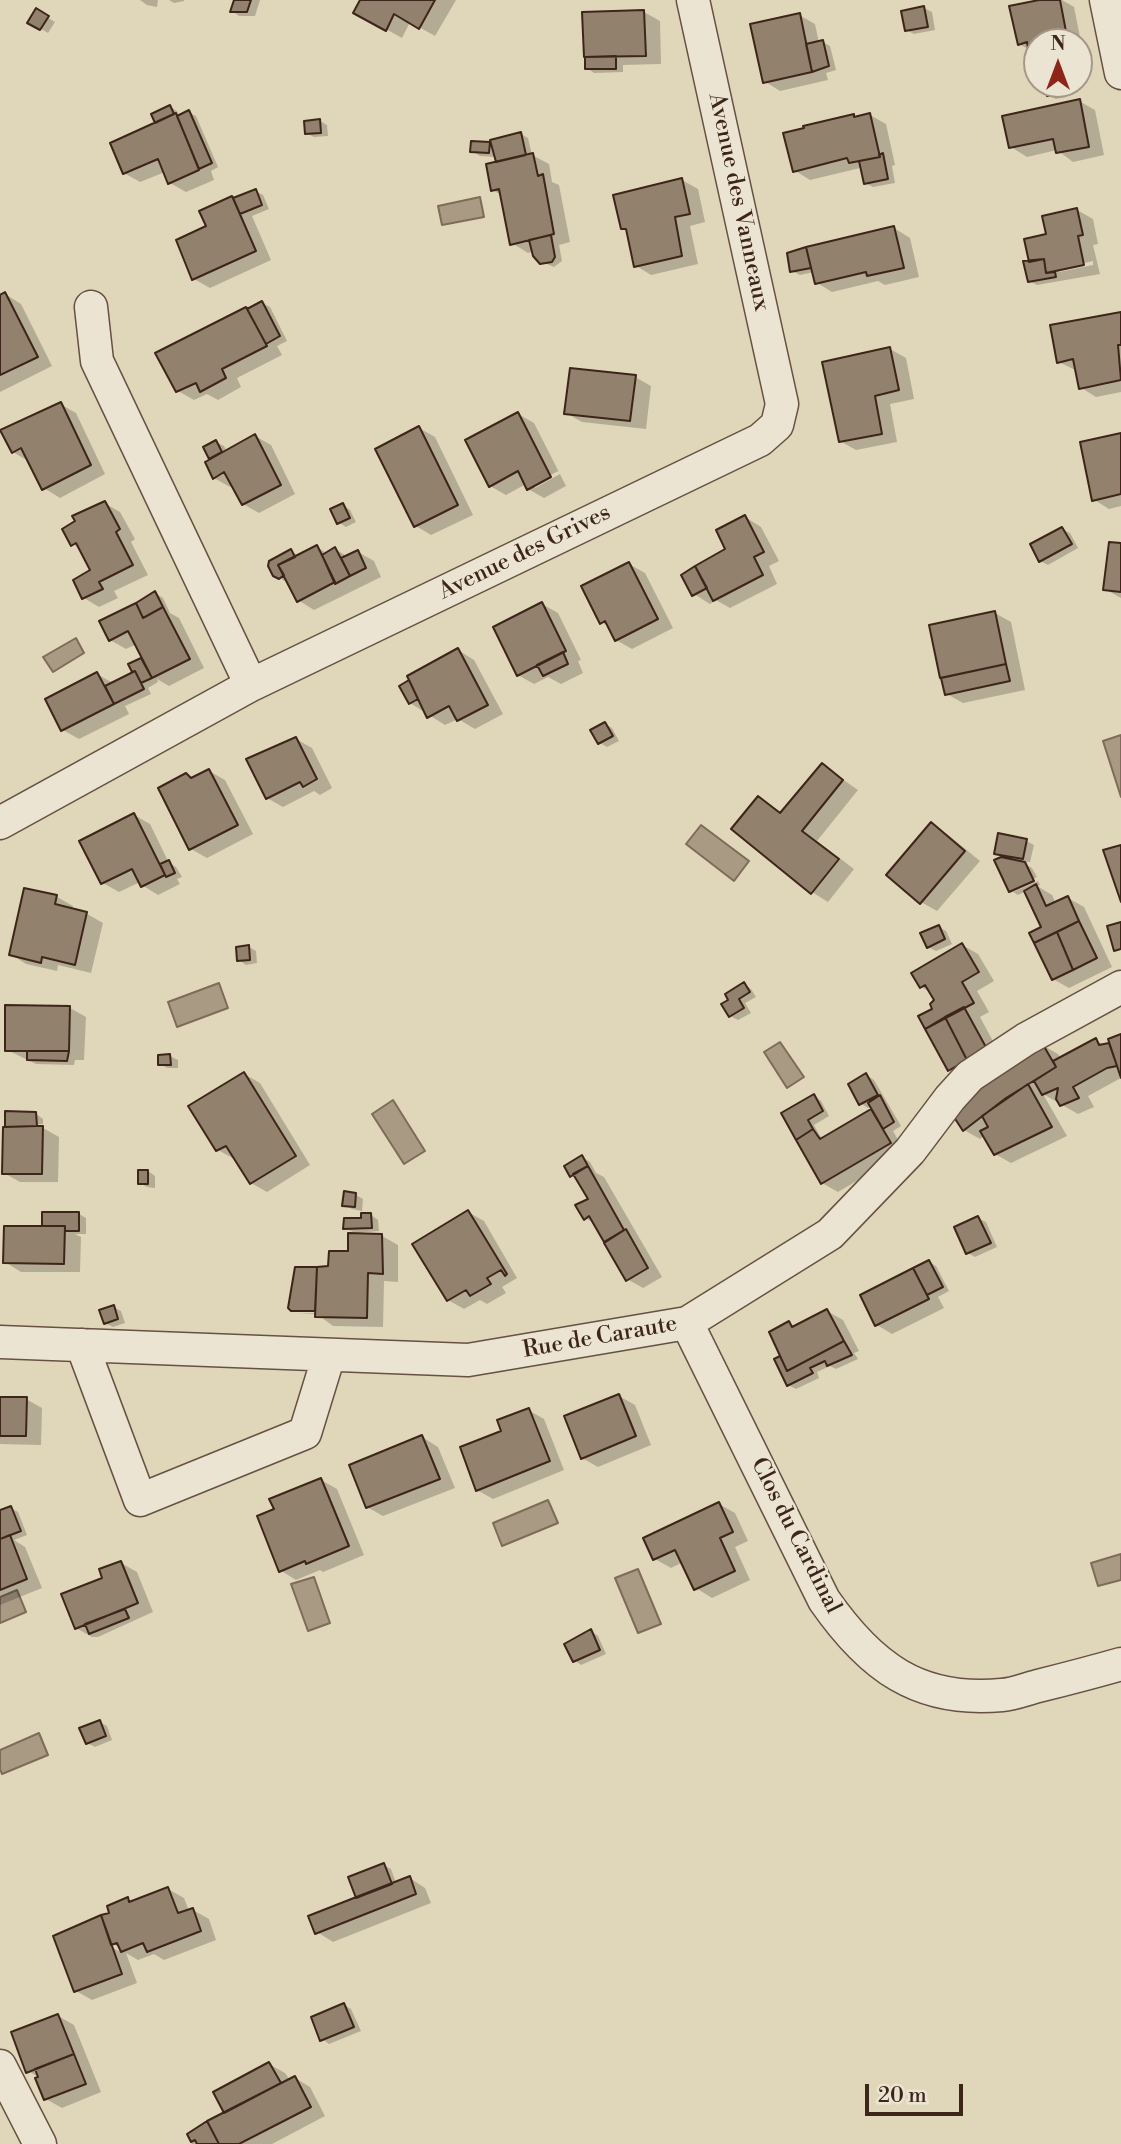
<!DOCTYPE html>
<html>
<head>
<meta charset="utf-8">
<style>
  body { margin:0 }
  #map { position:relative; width:1121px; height:2144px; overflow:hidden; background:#e0d6ba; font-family:"Libre Bodoni",serif }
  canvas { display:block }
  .north { position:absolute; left:1023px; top:28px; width:70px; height:70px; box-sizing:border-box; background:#ebe4d2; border:2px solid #a69888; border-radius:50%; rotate:0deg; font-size:19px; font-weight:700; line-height:28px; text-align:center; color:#3e251a }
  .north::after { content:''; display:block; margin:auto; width:24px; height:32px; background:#8f2418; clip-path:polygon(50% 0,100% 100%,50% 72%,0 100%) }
  .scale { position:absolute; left:865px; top:2084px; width:98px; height:32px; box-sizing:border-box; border:4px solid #3e251a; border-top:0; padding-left:9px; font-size:21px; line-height:24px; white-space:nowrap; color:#3e251a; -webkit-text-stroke:5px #ebe4d2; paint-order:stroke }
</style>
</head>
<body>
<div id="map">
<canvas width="1121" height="2144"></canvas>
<div class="north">N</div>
<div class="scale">20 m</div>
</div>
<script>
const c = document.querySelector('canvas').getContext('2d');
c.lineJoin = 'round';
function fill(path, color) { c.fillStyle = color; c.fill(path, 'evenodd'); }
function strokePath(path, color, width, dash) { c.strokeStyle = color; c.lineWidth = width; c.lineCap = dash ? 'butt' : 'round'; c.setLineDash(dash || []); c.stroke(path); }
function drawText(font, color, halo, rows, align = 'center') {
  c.font = font + ' "Libre Bodoni",serif'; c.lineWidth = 5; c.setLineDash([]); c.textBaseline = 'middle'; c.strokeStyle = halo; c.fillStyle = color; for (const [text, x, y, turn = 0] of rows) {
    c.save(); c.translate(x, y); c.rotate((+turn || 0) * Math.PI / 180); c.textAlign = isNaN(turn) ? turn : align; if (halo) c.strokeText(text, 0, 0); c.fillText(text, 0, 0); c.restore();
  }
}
const water = new Path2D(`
  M480,197l4,20 -42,8 -4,-19z
  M76,638l8,15 -31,19 -10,-15z
  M1121,735v62l-18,-56z
  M701,825l48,36 -15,20 -48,-37z
  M219,983l9,25 -51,19 -9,-25z
  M780,1042l24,35 -17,11 -23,-36z
  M393,1100l32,51 -21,13 -32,-50z
  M548,1500l10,23 -56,23 -9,-23z
  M1121,1554v26l-23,6 -7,-23z
  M638,1569l23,55 -23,9 -23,-55z
  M314,1577l16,46 -22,8 -17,-47z
  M17,1590l9,22 -26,11v-26z
  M39,1733l9,22 -46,19 -2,-5v-19z`);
const shadow = new Path2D(`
  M140,0h18l-1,7 -10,-2z
  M169,0h15v1l-10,2z
  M235,0h25l-5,16h-16l-7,-5z
  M362,0h94l-21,36 -25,-14 -8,16 -47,-26z
  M1047,0h15l12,7 12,60 -7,2v-27h-42v26l-4,-2 -3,-16 -11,-6z
  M924,8l8,4 3,18 -21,4 -8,-4z
  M37,11l18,11 -7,11 -18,-11z
  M644,12l16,9 1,43 -38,1v7l-29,1 -7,-5v-11z
  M799,15l16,9 4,19 4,-1 7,4 6,24 -10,3 2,7 -48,11 -16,-10z
  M1055,86l8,4 2,7 -9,2 -8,-4z
  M1079,101l16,9 9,45 -31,7 -16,-12 -30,7 -16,-10z
  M170,107l7,4 3,6 8,-5 8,4 22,51 -7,4 3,9 -28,12 -16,-9 -5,-11 -25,10 -16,-9z
  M870,115l16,9 9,41 -3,1 3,17 -22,4 -8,-4 -2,-14 -3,-1 -50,12 -16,-10 60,-54 3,2z
  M320,121l7,4 1,11 -14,1 -8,-4z
  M521,134l7,4 4,17 17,9 3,18 7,3 11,57 -11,3 3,16 -8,6 -17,-7 -3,-9 -6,2 -16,-10 -10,-48 -10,-5 6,-27 -2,-6 -16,-1 -8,-5 17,-7 5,2z
  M682,180l16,9 7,33 -15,4 8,38 -47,11 -16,-10 -6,-34 -6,-3z
  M255,191l8,4 6,14 -17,7 19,44 -61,28 -16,-9 15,-52 -7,-16z
  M1077,210l16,9 5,25 -5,1 7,29 -63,11 -8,-4 1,-19 18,-27zM1093,261v4l-34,7v-3z
  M894,228l16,10 9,39 -34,8 -7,-4 -46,11 -16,-10 -2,-10 -14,3 -8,-4 -3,-16z
  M5,294l16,10 31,62 -52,26v-95z
  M262,303l8,4 17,34 -10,5 5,9 -45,23 4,9 -23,13 -11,-6 -13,6 -16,-9 71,-81z
  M1121,313v79l-25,5 -16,-10 -3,-16 -18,-9z
  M890,349l16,9 8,41 -24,5 7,38 -41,8 -16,-9z
  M635,377l16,9 -5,43 -64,-7 -16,-9z
  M60,404l16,9 29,61 -45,24 -16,-10 -14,-26 -17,-10z
  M518,414l16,9 32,63 -22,12 -16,-9 -2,-5 -20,11 -16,-9zM558,471l2,3 -25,14v-4z
  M419,428l16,9 38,78 -42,20 -15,-9z
  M1121,435v71l-12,3 -16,-10z
  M255,436l16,9 24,49 -36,19 -16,-9 -10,-19 -3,2 -16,-9 -1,-18 -3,-2 6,-16 8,4 3,6z
  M104,503l16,9 15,27 -4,3 17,33 -34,16 4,7 -19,9 -15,-9 8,-28 -11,-21 -8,-5z
  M343,505l7,5 6,12 -10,5 -8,-5z
  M745,517l16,10 18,34 -10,5 8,18 -47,24 -14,-8 -6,4 -16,-10 34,-44z
  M1062,529l8,4 8,15 -30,17 -8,-4z
  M1121,545v53l-16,-9z
  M317,547l11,7 7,-5 13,8 10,-5 16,9 7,16 -67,33 -16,-10 -8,-16 -16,-9 17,-24 8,5z
  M629,564l16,9 28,55 -41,21 -16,-9 -6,-13 -9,-5z
  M155,593l8,5 7,15 9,5 25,50 -35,18 -12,-7 1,3 -10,6 3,6 -26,12 4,8 -50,25 -16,-9 34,-56 16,9 22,-10 -4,-8 10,-5 5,2 -9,-18 -11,5 -16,-9z
  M542,604l16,9 23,47 -3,1 5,12 -22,11 -13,-7 -14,7 -16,-9z
  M995,613l16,9 14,68 -62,13 -16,-9 -16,-68z
  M458,650l16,10 29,54 -28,15 -17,-10 -13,6 -35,-22z
  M605,724l7,4 7,13 -12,6 -7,-4 -7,-13z
  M296,739l16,9 20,40 -12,7 -6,-4 -31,16 -16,-9z
  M822,765l36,25 -41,51 37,28 -26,33 -16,-10 -53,-94 24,15z
  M209,771l16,9 28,54 -46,24 -16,-9 -5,-74 8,4z
  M134,815l16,9 19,39 7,4 6,10 -5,2 3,5 -22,11 -16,-10 -2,-3 -21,10 -16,-9 -21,-41z
  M931,825l16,9 33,27 -43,50 -16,-9z
  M1026,841l8,4 -4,17 -11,-1 13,7 5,9 -25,12v3l-16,-31 8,-4 -8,-4z
  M1038,881l2,4 -3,1 15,9 4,9 12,-6 16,9 28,60 -43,21 -16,-9 -21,-45 11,-6 -17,-37 -8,4 -5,-3z
  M25,890l32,7 16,9 -1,4 15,4 16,9 -12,50 -33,-8 -1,6 -31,-7 -15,-10z
  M939,927l7,4 6,13 -16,7 -8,-4z
  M962,945l16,9 16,27 -17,10 12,21 -9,5 22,41 -37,21 -16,-10 -15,-59 2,-9 -4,-8 -11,-6z
  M249,947l7,4 1,12 -11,2 -7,-5z
  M744,984l7,5 5,8 -11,6 6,10 -13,7 -8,-4z
  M70,1008l16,9 -2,43h-9l-1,5 -38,-1 -29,-14z
  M1121,1036v42l-33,18 6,11 -16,7 -35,-20 24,42 -56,27 -16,-9 -11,-18 -4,3 -16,-9 78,-85 16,9 3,5 35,-19 9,6z
  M170,1056l8,4v8h-11l-7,-4z
  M244,1074l16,9 50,82 -43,27 -16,-9 -15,-25 -2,1 -16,-9z
  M866,1075l8,5 27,46 -8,5 12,21 -67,40 -16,-9 -25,-44 17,-43 7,5 8,15 -15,9 6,11 4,2 47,-27 5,3 -5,-8 -3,2 -8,-5z
  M36,1114l7,5v5l-36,1z
  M4,1128h39l16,9 -1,45h-38l-16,-9z
  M582,1157l8,5 6,11 8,4 58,100 -19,11 -16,-9 -31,-55 -11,-6 5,-18 -12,-21 -6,-4z
  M148,1171l7,5v12l-8,-1 -7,-4z
  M356,1195l7,4 -1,12 -10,-2 -8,-4z
  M468,1212l16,9 33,57 -15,9 4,6 -19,11 -7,-4 -16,9 -16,-9z
  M79,1214l7,4v16h-11l6,3 -1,35h-59l-16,-10 38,-34z
  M371,1215l7,5 1,11 -24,2 -10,-5z
  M978,1218l8,4 11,25 -22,10 -7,-4z
  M382,1236l16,9v37l-14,-1 -1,46 -50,-1 -16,-12 -19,-1h26v-3l-28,-1v2l-4,-2 25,-40 13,-1z
  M929,1262l7,4 13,25 -11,6 6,11 -52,26 -15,-9 -15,-29z
  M113,1307l8,4 4,12 -12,4 -8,-4z
  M827,1311l16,9 16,31 -5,2 4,6 -22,10 -6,-3 -13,6 2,6 -23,11 -8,-4 -8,-27 5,3 4,-38 7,4z
  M619,1396l16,9 16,40 -53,22 -16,-9z
  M0,1398l26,1 16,9 -1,37 -41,-1z
  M528,1410l16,9 20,51 -71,29 -16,-9 26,-58z
  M422,1437l16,10 17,41 -72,28 -16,-9z
  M321,1480l16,9 27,66 -41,17 -3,-2 -24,10 -16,-10 -4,-60z
  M719,1504l16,9 13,28 -13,6 15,33 -38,18 -16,-10 -13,-26 -12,6 -16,-9z
  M11,1508l7,4 9,23 -13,5 11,7 17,41 -42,17v-93z
  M121,1563l16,9 16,40 -55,25h-6l-16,-9 28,-49z
  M591,1631l7,5 8,18 -25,11 -7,-5z
  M99,1722l8,4 5,14 -17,7 -8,-4z
  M383,1865l8,4 5,14 14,-5 15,10 6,15 -98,39 -16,-10 41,-34z
  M168,1889l16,9 5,13 4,-1 16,9 7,21 -52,20 -10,-6 -16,6 -12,-7 11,30 -45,17 -16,-9 35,-77 17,-15 5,3zM105,1939l17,10v4l-19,-11z
  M344,2005l7,4 10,22 -32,13 -7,-5z
  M58,2016l16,9 27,67 -39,16 -16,-9 -6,-21 -12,-7z
  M269,2064l16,9 5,7 5,-2 15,9 15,29 -53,28h-81l35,-30z`);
const building = new Path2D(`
  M234,0h17l-4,12h-17z
  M360,0h75l-16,29 -25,-15 -8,17 -33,-18z
  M1039,0h21l8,42h-31v23l-6,2 -4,-25 -9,3 -9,-39z
  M924,6l4,21 -23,4 -4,-20z
  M36,8l13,8 -9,14 -13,-7z
  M644,10l2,46 -62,1 -2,-45z
  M800,13l12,59 -49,11 -13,-59z
  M823,40l6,26 -17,6 -6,-28z
  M616,56v13h-31v-12z
  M1056,84l2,10 -11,2 -2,-10z
  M1080,99l9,48 -33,6 -3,-14 -44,9 -7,-32z
  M170,105l4,9 -19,9 -4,-9z
  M189,110l23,53 -13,6 -22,-53z
  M176,113l23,57 -31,14 -10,-25 -35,15 -13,-31z
  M870,113l10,44 -31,6 -2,-5 -54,14 -10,-39 21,-5 -1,-2 51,-12v3z
  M320,119l1,14 -16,1 -1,-13z
  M521,132l5,23 -30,7 -6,-22z
  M471,141l19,1 -1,11 -19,-1z
  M533,153l5,23 5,-2 11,60 -44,11 -11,-56 -8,2 -5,-27z
  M883,153l5,26 -24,5 -5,-23 21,-4 -1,-2z
  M682,178l8,36 -15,3 7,39 -48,11 -8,-38h-5l-8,-34z
  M256,189l6,16 -22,9 -7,-16z
  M232,196l24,55 -64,29 -16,-40 30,-14 -7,-15z
  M1077,208l6,27 -5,1 6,29 -38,8 -2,-14 -15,3 -5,-23 22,-5 -4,-18z
  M894,226l10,42 -37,8 -1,-4 -51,12 -9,-37z
  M551,235l4,22 -3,5 -12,2 -7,-8 -4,-16z
  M806,247l5,21 -21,4 -3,-19z
  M1044,259l2,14 9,-1 1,5 -28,5 -5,-21z
  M5,292l33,65 -38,18v-80z
  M262,301l18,35 -14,8 -19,-35z
  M246,307l21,39 -45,23 4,9 -26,14 -4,-9 -20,9 -21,-39z
  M1121,312v33h-3l3,35 -42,9 -6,-30 -16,4 -7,-38z
  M890,347l9,43 -24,6 7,38 -43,8 -17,-80z
  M570,368l66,7 -6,46 -66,-7z
  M61,402l30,63 -49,25 -21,-42 -9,5 -12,-23z
  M518,412l33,65 -24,13 -9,-19 -29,16 -24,-47z
  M419,426l39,79 -44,22 -39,-78z
  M1121,433v61l-29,7 -12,-59z
  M255,434l26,51 -39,20 -18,-33 -11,7 -8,-17z
  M216,440l6,12 -13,7 -6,-12z
  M105,501l15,28 -4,3 17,33 -34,17 4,7 -21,10 -9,-19 17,-10 -14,-27 -5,3 -9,-17 13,-8 -3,-5z
  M343,503l7,15 -13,6 -7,-15z
  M745,515l19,37 -10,5 9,18 -50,26 -18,-35 30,-17 -9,-19z
  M1062,527l10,17 -33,18 -9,-18z
  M1109,542l12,1v49l-18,-2z
  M317,545l18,37 -38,20 -19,-37z
  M335,547l15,29 -15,8 -13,-29z
  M291,549l4,8 -17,8 6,10 -5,4 -6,-3 -5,-10 1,-5z
  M358,550l8,18 -16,8 -9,-18z
  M629,562l29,57 -43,22 -10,-20 -5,3 -19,-38z
  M695,566l12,22 -15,8 -11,-21z
  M155,591l8,16 -20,11 -7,-15z
  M542,602l24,49 -49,25 -24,-49z
  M136,603l7,15 20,-11 27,52 -38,19 -24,-47 -19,10 -10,-20z
  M995,611l11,53 -66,14 -11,-53z
  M458,648l30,57 -31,16 -8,-15 -22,12 -20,-42z
  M563,652l5,12 -25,12 -6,-11z
  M141,658l11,20 -11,5 -6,-12 -3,1 -4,-8z
  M1006,664l4,17 -65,14 -4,-17z
  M135,671l9,18 -30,15 -9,-18z
  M97,672l17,32 -53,27 -16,-32z
  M409,680l9,19 -9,5 -10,-18z
  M605,722l8,14 -15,8 -8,-14z
  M296,737l21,42 -14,8 -3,-5 -34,17 -20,-40z
  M822,763l21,17 -41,51 37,28 -28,35 -80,-65 27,-33 22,17z
  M209,769l29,56 -49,25 -31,-62 28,-15 5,5z
  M134,813l31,62 -24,12 -9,-18 -31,15 -22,-43z
  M931,822l34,29 -45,53 -34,-29z
  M998,833l29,6 -4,20 -29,-5z
  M1121,845v57l-18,-52z
  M1001,857l24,5 9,19 -25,11 -15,-32z
  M169,860l6,13 -9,4 -6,-13z
  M1036,884l10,22 22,-10 11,25 -45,22 -5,-10 12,-6 -17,-36z
  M24,888l33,7 -2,9 32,8 -12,53 -33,-8 -1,6 -32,-8z
  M1079,921l18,37 -24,12 -16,-38z
  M1121,922v27l-7,2 -7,-25z
  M939,925l6,14 -18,9 -7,-15z
  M1057,932l16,38 -21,10 -18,-37z
  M962,943l17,29 -17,10 12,21 -49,26 -7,-13 14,-7 -2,-5 4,-4 -9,-15 -5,3 -9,-15z
  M249,945l1,15 -13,1 -1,-14z
  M744,982l6,10 -11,7 5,9 -15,9 -8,-13 7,-4 -3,-6z
  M5,1005l65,1 -1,45h-64z
  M964,1007l23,42 -20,11 -22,-43z
  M945,1017l22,43 -19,11 -23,-42z
  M1121,1034v44l-13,-39z
  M1096,1038l3,7 10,-2 8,23 -10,2 -34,19 6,11 -19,8 -4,-7 2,-11 -16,7 -8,-14 22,-14 -3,-6z
  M1042,1043l14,24 -50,31 -43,33 -13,-20 41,-38z
  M27,1051h42l-2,10 -40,-1z
  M170,1054l1,11h-13v-10z
  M244,1072l52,84 -46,28 -24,-38 -10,5 -28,-45z
  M866,1073l12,22 -19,10 -11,-21z
  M1028,1084l24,43 -58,28 -14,-24 8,-4 -6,-11z
  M814,1094l9,17 -15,9 5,9 -17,11 -15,-27z
  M880,1095l14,27 -11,7 -15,-26z
  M871,1109l20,34 -70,41 -25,-44 17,-11 7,10z
  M5,1111l31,1 1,14 -32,1z
  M37,1126h6l-1,48h-40l1,-47z
  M582,1155l6,11 -18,11 -6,-11z
  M588,1166l36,64 -20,12 -15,-26 -5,4 -9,-15 13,-6 -15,-25z
  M138,1170h10v14h-10z
  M344,1191l12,2 -1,14 -13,-1z
  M468,1210l39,64 -2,2 -4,-6 -14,8 4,6 -21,12 -4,-6 -19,11 -35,-57z
  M42,1212h37v19h-14v-5h-23z
  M361,1213h10l1,15 -29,1 1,-11h17z
  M978,1216l13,27 -25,11 -12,-27z
  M4,1226h61l-1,38 -61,-1z
  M626,1229l22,39 -22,13 -22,-38z
  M348,1233l34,1 1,40 -15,-1 -1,45 -52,-1 2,-50 11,-1 1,-15h19z
  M929,1260l14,27 -16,8 -14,-27z
  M295,1267h22l-2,44h-24l-3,-3z
  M913,1268l16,31 -54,27 -15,-31z
  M114,1305l4,14 -14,5 -5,-14z
  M827,1309l17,32 -57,30 -18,-39 20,-11 3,6z
  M844,1341l8,14 -25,11 -2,-5 -15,7 3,5 -26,13 -13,-27 6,-3 7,15z
  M619,1394l17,42 -55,23 -17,-43z
  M0,1397h27l-1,39h-26z
  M529,1408l21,53 -74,30 -16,-44 41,-16 -4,-11z
  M422,1435l18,44 -74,29 -17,-43z
  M321,1478l28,68 -43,18 -1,-3 -26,11 -22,-56 17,-7 -5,-10z
  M719,1502l14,30 -13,6 15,33 -41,19 -19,-40 -22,10 -10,-22z
  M11,1506l10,25 -21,8v-29z
  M10,1535l17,44 -27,11v-51z
  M121,1561l17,42 -63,26 -14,-35 41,-16 -3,-9z
  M125,1609l4,9 -40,16 -4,-10z
  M591,1629l9,21 -27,12 -9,-18z
  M100,1720l6,16 -20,8 -7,-16z
  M384,1863l8,21 -36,14 -8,-21z
  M410,1876l6,18 -101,40 -7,-18z
  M168,1887l10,26 15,-5 8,23 -54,21 -4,-9 -22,9 -4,-9 -6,2 -10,-30 8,-2 -2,-7 21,-9 1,5z
  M101,1915l21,59 -48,18 -21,-56z
  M344,2003l10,24 -34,14 -9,-24z
  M58,2014l16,40 -48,19 -15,-41z
  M74,2054l12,30 -42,16 -9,-22 3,-1 -3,-8z
  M269,2062l12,21 -57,30 -11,-21z
  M295,2076l16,31 -72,37h-20l-12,-23z
  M207,2121l12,23h-22l-2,-4 -4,2 -4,-8z`);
const minor = new Path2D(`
  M1106,0l15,73
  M91,307l6,54 154,324
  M0,823l251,-138 509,-245 17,-15 5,-21 -89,-404
  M687,1323l137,277c46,66 94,103 178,95 12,-1 24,-6 36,-9 28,-7 55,-14 83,-22
  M0,1342l468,18 219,-37 143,-89 80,-83 40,-53 20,-22 56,-37 95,-52
  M82,1345l58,155 165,-67 24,-78
  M0,2066l40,78`);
const streetNames = [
  ["Avenue des Vanneaux",738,202,78],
  ["Avenue des Grives",525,553,-26],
  ["Rue de Caraute",600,1338,-10],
  ["Clos du Cardinal",795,1536,63]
];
fill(water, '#a99a84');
strokePath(water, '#7e6b5a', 2);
fill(shadow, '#0003');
fill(building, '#92816d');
strokePath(building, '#3e251a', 2);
strokePath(minor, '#665142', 35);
strokePath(minor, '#ebe4d2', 32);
drawText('23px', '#3e251a', '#ebe4d2', streetNames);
</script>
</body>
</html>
